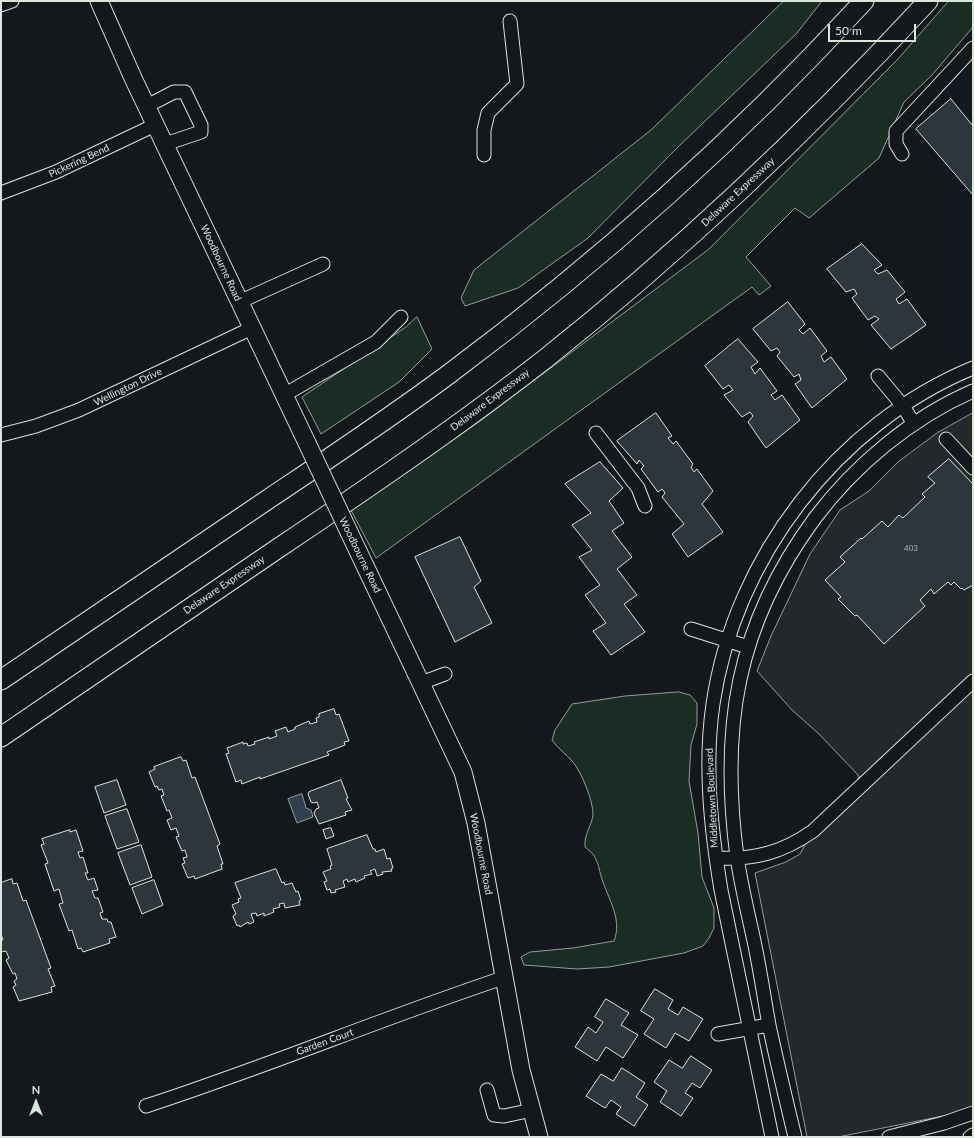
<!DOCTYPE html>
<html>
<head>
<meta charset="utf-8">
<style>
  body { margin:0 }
  #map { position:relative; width:974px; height:1138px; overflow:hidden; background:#14181c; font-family:Lato,sans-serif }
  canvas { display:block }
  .frame { position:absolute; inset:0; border:2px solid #d8e6dc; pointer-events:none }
  .north { position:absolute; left:16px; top:1082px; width:40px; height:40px; -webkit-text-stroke:3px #14181c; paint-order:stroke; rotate:0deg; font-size:11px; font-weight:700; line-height:16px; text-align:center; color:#d8e6dc }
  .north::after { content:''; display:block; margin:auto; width:14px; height:18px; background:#d8e6dc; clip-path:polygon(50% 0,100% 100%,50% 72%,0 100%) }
  .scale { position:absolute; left:828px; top:24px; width:88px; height:18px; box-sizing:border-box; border:2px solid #d8e6dc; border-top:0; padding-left:5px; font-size:12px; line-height:14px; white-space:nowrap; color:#d8e6dc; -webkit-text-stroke:3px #14181c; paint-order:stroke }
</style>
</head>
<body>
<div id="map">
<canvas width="974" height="1138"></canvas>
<div class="frame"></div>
<div class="north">N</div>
<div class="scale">50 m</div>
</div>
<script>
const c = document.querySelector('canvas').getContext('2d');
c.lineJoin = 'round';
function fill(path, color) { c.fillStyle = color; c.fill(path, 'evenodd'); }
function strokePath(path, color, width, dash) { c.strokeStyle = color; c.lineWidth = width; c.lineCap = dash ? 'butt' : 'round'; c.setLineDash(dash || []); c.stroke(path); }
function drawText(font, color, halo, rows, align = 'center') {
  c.font = font + ' Lato,sans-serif'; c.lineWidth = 3; c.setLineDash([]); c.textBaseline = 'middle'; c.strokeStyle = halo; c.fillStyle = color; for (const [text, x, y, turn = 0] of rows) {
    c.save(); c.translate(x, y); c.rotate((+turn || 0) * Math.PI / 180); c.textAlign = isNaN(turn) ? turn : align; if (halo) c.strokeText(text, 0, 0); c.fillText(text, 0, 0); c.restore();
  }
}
const green = new Path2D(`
  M784,1h38l-25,32 -119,114 -90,91 -70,50 -53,18 -4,-8 13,-28 177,-140z
  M949,1h24v26l-41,48 -28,27 -25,56 -70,60 -14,-10 -49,49 25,29 -12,9 -7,-8 -376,271 -25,-48 129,-89 229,-172 189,-190z
  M417,317l15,32 -33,33 -78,52 -19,-37 104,-70z
  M679,692l11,3 7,8v21l-6,21 -2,36 9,52 4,44 12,31v20l-5,10 -6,8 -19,7 -75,14 -32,2 -53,-4 -3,-8 9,-5 43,-4 41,-7c8,-21 -4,-39 -11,-59 -6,-16 -3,-24 -18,-35 -1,-14 7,-21 8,-33 0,-13 -11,-41 -20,-52 -7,-8 -15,-13 -21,-22l3,-10 17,-26 53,-8z`);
const parking = new Path2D(`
  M973,413v697l-135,27h-31l-52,-264 31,-11 14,-8 8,-15 49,-45 2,-18 -40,-42 -27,-24 -35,-39 14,-35 39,-82 30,-44 29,-19 29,-29 39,-29z`);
const water = new Path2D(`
  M302,794l4,14 5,2 2,7 -16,6 -9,-24z`);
const building = new Path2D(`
  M951,99l22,27v69l-57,-66z
  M862,244l20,21 -8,5 4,4 9,-4 18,22 -9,7 3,5 8,-5 19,26 -35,24 -20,-24 8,-6 -4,-3 -7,4 -16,-22 5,-4 -3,-5 -8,3 -19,-23z
  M788,302l17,22 -6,6 4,4 7,-6 17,23 -6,5 3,6 7,-5 16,22 -35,29 -17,-24 6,-4 -2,-6 -5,3 -17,-21 3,-4 -3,-4 -6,3 -18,-22z
  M738,339l20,23 -7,5 4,7 5,-6 17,23 -6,4 4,5 7,-5 18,25 -34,28 -18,-26 5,-6 -3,-4 -8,5 -18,-22 9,-5 -4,-5 -6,4 -18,-23z
  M656,413l16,23 -4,2 5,6 3,-3 17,23 -2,3 3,5 3,-3 16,22 -11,13 21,28 -35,25 -16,-23 12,-10 -22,-27 3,-4 -3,-4 -4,3 -17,-23 3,-3 -5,-6 -2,4 -20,-23z
  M949,459l24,25v101l-9,5 -2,-2 -1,1 -7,-7 -3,3 -3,-3 -14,12 -3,-5 -11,11 5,6 -41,38 -27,-29 -2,1 -17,-17 3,-2 -16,-17 20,-18 -5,-5 21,-19 1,1 20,-18 6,6 11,-12 4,3 22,-21 -3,-3 13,-11 -7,-6z
  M600,462l23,26 -14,13 15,22 -12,8 20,26 -15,12 20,26 -13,9 21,28 -34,23 -18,-24 13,-8 -21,-28 15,-10 -21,-28 13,-7 -20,-25 19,-12 -26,-29z
  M460,537l21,44 -7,6 18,36 -37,19 -40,-85z
  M334,709l2,6 3,-1 10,27 -5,1 1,3 -18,7 2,3 -69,24v-2l-18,7 -1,-4 -5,2 -10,-28 3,-1 -2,-5 16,-6v2l4,-1 1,3 7,-2 -1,-2 15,-5v2l8,-3 -2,-5 11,-4 2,5 7,-3v-2l14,-6 1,3 7,-2 -1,-4 3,-1v-3z
  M181,757l2,4 3,-1 6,18 3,-1 25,67 -3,2 6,18h-2l1,5 -27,10 -1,-3 -6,2 -6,-14 3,-1 -2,-5 4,-1 -2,-7 -3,1 -6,-14 3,-1 -3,-8 -5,2 -4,-10 5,-2 -3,-8 -2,1 -6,-15 3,-1 -2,-6 -3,1 -2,-4 -2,1 -6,-15 6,-3 -1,-2z
  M117,780l9,25 -22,8 -9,-26z
  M341,780l7,18 -2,1 6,11 -7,2 1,3 -27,9 -5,-11 2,-4 3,-1 -2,-6 -3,1 -3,-1 -3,-8 1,-2z
  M127,809l12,33 -22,7 -12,-33z
  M331,828l3,8 -8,3 -3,-9z
  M70,830v2l6,-2 7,21 -5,1 2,6 3,-1 5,16h-3l3,7 6,-2 4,12 -6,1 3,7h3l5,14 -3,1 2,6h5l1,3h3l5,15 -7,2 1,4 -27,9 -2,-4 -3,1 -6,-19 -3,1 -10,-27 4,-1 -4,-14 -5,2 -9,-27 3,-1 -7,-18 3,-1 -2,-5z
  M367,835l6,14h2l1,3 8,-3 3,10 3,-1 3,10 -2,1 1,2 -10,1 1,2 -6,2 -2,-7 -5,2 2,3 -8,2 1,2 -9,4 -1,-3 -7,3 -1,-3 -4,2 2,6 -10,3 1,2 -5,1 -1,-4 -3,1 -3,-8 3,-1 -4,-9 8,-3 -1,-3 2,-1 -5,-16z
  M141,845l11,32 -22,8 -12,-32z
  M276,869l6,14 2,-1 1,3 7,-2 4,9 2,-1 3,9 -2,1 1,4 -15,3 -1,-5 -5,1 1,3 -7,2 1,3 -10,4v-3l-7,3 -1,-3 -5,1 3,8 -5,2 -1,-2 -8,5 -1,-2 -2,1 -4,-10 3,-2 -4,-9 7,-3 -1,-3 3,-1 -6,-15z
  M12,879l1,5 4,-1 6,18 3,-1 25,68 -3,1 7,17 -4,1 1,5 -33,9 -6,-14 3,-2 -2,-4 3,-2 -2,-6 -2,1 -7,-14 3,-2 -3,-7 -5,1v-12h2l-2,-6v-51z
  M154,880l9,25 -21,9 -10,-26z
  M655,989l18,11 -5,9 10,6 5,-8 20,12 -14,22 -14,-8 -9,15 -22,-14 10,-15 -13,-8z
  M606,999l23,14 -8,12 17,10 -15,23 -17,-11 -9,14 -22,-14 13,-20 8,6 7,-11 -8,-5z
  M691,1056l21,14 -12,18 -8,-5 -7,10 8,5 -12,18 -21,-14 7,-11 -13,-9 15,-22 13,8z
  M622,1068l23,15 -9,14 12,8 -14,21 -18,-12 5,-7 -10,-7 -6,8 -19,-12 15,-22 12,7z`);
const minor = new Path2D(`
  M1,5l11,-4
  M147,106l27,-14h11l16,33v7l-36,12
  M902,154l-6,-10v-13l77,-83
  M484,155v-25l4,-17 29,-29 -7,-63
  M1,193l55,-21 99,-47
  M239,302l84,-38
  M878,376l25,30 11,18
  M284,395l92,-53 25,-25
  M596,433l42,55 7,18
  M1,435l35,-9 43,-16 173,-82
  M946,439l27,29
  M691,629l57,18
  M421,683l24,-9
  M716,858c37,2 66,-5 97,-27l160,-150
  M718,1034l51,-9
  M487,1090l7,25 10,1 28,-6
  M146,1106c120,-39 237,-88 357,-128
  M772,1137l-51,-247c-10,-61 -17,-124 -8,-186 21,-145 124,-280 260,-336
  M795,1137c-9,-37 -18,-75 -26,-112 -5,-28 -9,-56 -15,-84 -6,-28 -13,-56 -17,-84 -17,-129 -1,-232 78,-339 40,-53 96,-100 158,-127
  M889,1137l55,-14 29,-10
  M970,1137l3,-2`);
const major = new Path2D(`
  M99,1l34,77 174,365
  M349,532l114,240 13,51 45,247 18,67`);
const highway = new Path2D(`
  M1,680c89,-60 177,-120 266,-180 61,-41 123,-82 182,-126 149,-111 289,-236 415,-373
  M1,737c92,-63 184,-125 276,-188 91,-61 182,-123 268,-190 137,-109 264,-229 383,-358`);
const majorBridge = new Path2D(`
  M307,443l42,89`);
const numberNames = [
  ["403",911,548]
];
const streetNames = [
  ["Pickering Bend",79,161,-25],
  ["Delaware Expressway",738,192,-43],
  ["Woodbourne Road",221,263,65],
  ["Wellington Drive",128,387,-26],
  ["Delaware Expressway",490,400,-37],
  ["Woodbourne Road",360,555,64],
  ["Delaware Expressway",224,585,-34],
  ["Middletown Boulevard",712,798,-93],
  ["Woodbourne Road",481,854,79],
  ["Garden Court",325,1042,-20]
];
fill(green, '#1a2d24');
strokePath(green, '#939e99', 1);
fill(parking, '#24282b');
strokePath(parking, '#939e99', 1);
fill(water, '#2f3f4d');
strokePath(water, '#939e99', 1);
fill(building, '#2c363c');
strokePath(building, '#d8e6dc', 1);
strokePath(minor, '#d8e6dc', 15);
strokePath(major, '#d8e6dc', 19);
strokePath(highway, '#d8e6dc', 21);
strokePath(minor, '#14181c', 13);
strokePath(major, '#14181c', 17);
strokePath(highway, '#14181c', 19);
strokePath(majorBridge, '#d8e6dc', 19, []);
strokePath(majorBridge, '#14181c', 17);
drawText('8px', '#adbab4', null, numberNames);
drawText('10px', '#d8e6dc', '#14181c', streetNames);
</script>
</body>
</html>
